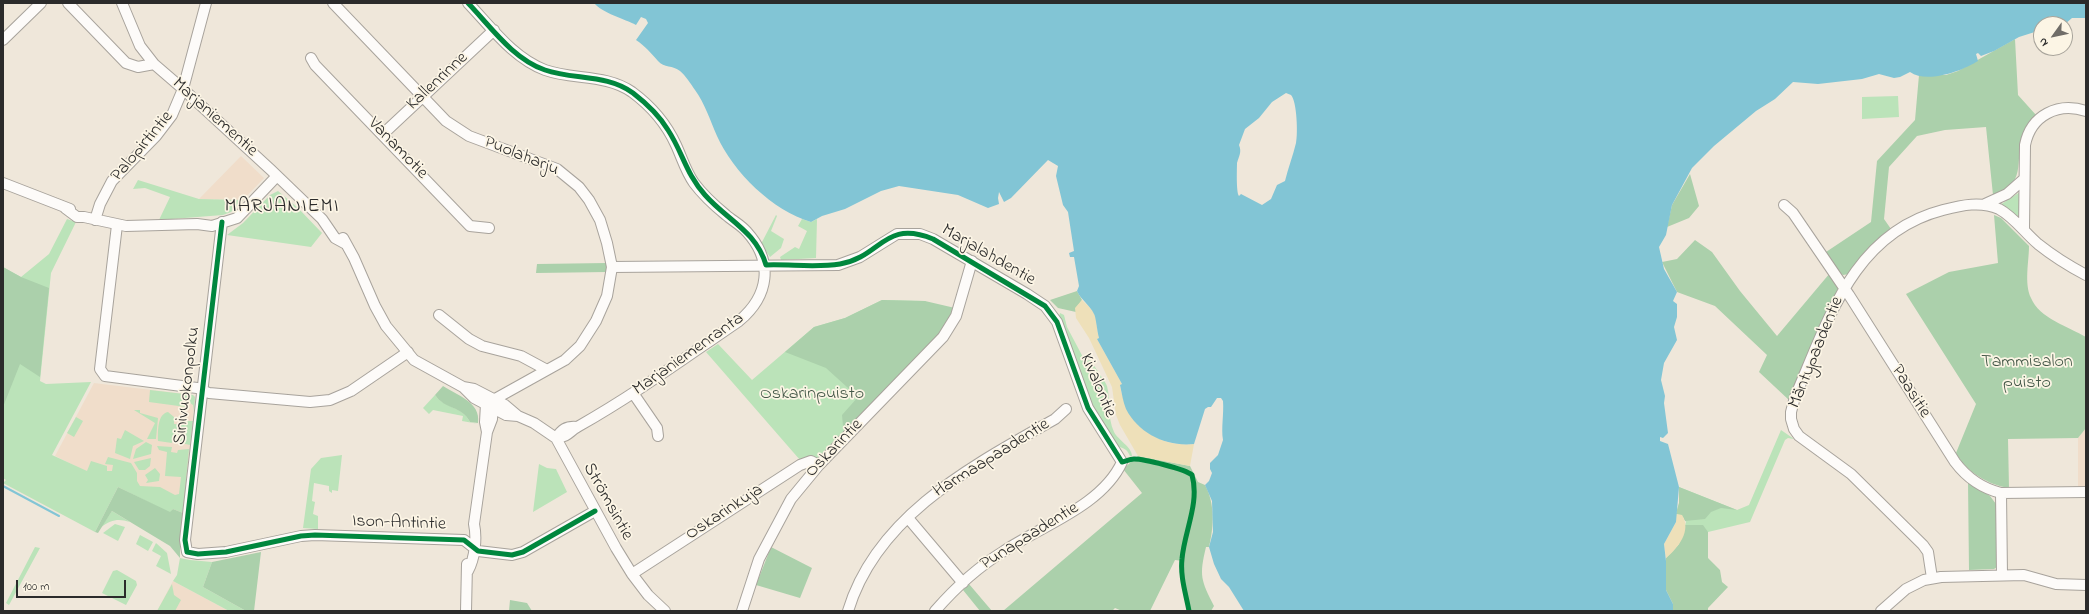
<!DOCTYPE html>
<html>
<head>
<meta charset="utf-8">
<style>
  body { margin:0 }
  #map { position:relative; width:2089px; height:614px; overflow:hidden; background:#efe7da; font-family:"Indie Flower",sans-serif }
  canvas { display:block }
  .frame { position:absolute; inset:0; border:4px solid #2b2b2b; pointer-events:none }
  .north { position:absolute; left:2033px; top:16px; width:40px; height:40px; box-sizing:border-box; background:#fcf5e5; border:1px solid #a8a49b; border-radius:50%; rotate:237deg; font-size:11px; font-weight:700; line-height:16px; text-align:center; color:#2b2b2b }
  .north::after { content:''; display:block; margin:auto; width:14px; height:18px; background:#706d68; clip-path:polygon(50% 0,100% 100%,50% 72%,0 100%) }
  .scale { position:absolute; left:16px; top:580px; width:110px; height:18px; box-sizing:border-box; border:2px solid #2b2b2b; border-top:0; padding-left:5px; font-size:12px; line-height:14px; white-space:nowrap; color:#2b2b2b; -webkit-text-stroke:3px #fcf5e5; paint-order:stroke }
</style>
</head>
<body>
<div id="map">
<canvas width="2089" height="614"></canvas>
<div class="frame"></div>
<div class="north">N</div>
<div class="scale">100 m</div>
</div>
<script>
const c = document.querySelector('canvas').getContext('2d');
c.lineJoin = 'round';
function fill(path, color) { c.fillStyle = color; c.fill(path, 'evenodd'); }
function strokePath(path, color, width, dash) { c.strokeStyle = color; c.lineWidth = width; c.lineCap = dash ? 'butt' : 'round'; c.setLineDash(dash || []); c.stroke(path); }
function drawText(font, color, halo, rows, align = 'center') {
  c.font = font + ' "Indie Flower",sans-serif'; c.lineWidth = 3.5; c.setLineDash([]); c.textBaseline = 'middle'; c.strokeStyle = halo; c.fillStyle = color; for (const [text, x, y, turn = 0] of rows) {
    c.save(); c.translate(x, y); c.rotate((+turn || 0) * Math.PI / 180); c.textAlign = isNaN(turn) ? turn : align; if (halo) c.strokeText(text, 0, 0); c.fillText(text, 0, 0); c.restore();
  }
}
const built = new Path2D(`
  M241,156l23,22 -21,22 -44,-1z
  M94,383l99,12 2,2 -12,116 -65,-26 -63,-31z
  M2086,428v59h-8v-49z
  M173,581l56,30h-72z`);
const green = new Path2D(`
  M1898,96l1,21 -37,2v-22z
  M138,180l61,19 44,1 -12,12 -8,3 -64,5 11,-23 -25,-9 -12,1z
  M278,191l20,17 24,25 -11,14 -84,-12 16,-12 27,-28z
  M2020,192l-1,27 -19,-14z
  M776,215l1,1 -6,15 13,8 -3,9 -11,9 -9,-13z
  M67,219l9,3 -25,51 -11,108 6,3 45,-2 -39,73 35,16 4,-10 16,5v5h5l1,-6 -8,-1 3,-7 23,6 6,10v8l3,5 20,1 15,8 4,-1 2,-17 -16,-1 2,-24 -8,-2 -2,-4 15,1 -1,5 6,1 1,-3 11,-1 -6,64 -10,-4 -3,4 -52,-26 -23,45 -92,-49 3,-3 -3,-2v-211l18,10 28,-23z
  M802,219l9,3 6,-3 -1,39 -35,2 -1,-3 15,-10 4,2 8,-18 -9,-5z
  M882,300l43,1 24,21 -131,137 -18,1 -94,-108 12,-8 34,36 62,-53 31,-9z
  M1060,313l4,2 3,12 18,34 6,-1c3,7 15,22 16,26 4,15 0,31 7,46 4,8 18,15 18,24h-2c-3,-7 -6,-8 -14,-10l-24,-40 -33,-90z
  M150,390l43,5 2,2 -1,15 -1,-7 -3,-2 -4,4 -37,-5z
  M435,395c10,14 26,10 35,27l9,2 -17,-3 1,-5 -30,-6 -4,4 -6,-6z
  M134,410h6v3l18,5 -2,21h-9l8,-16z
  M168,412l6,5v7l12,1v-4h7l-3,24 -18,-4v2l-14,-2c0,-9 -1,-27 10,-29z
  M76,417l7,4 -9,16 -7,-4z
  M125,430l19,11 -11,5 -3,13 -15,-6 2,-15 4,1z
  M1781,430l13,9 -6,-1 -3,2 -35,82 -42,10v79l-29,-67 7,-22 -2,-4 -8,-4 3,-11v-16l58,23 12,-5z
  M146,442l6,3 -1,9 -18,5 3,-10z
  M342,455l-4,36 -6,-1v3l-3,-2v-5l-15,-3 -2,18 3,1 -2,12 5,2v13l-15,-1 8,-59 10,-11z
  M151,458l-1,8 -5,4h-6l-5,-8z
  M539,464l8,4 9,1 11,23 -34,20z
  M155,468l5,6 -1,7 -13,2 2,-3 -3,-5z
  M112,511l18,11c-12,-4 -19,-2 -29,5z
  M115,524l10,3 -7,14 -15,-8z
  M140,535l13,7 -5,9 -12,-7z
  M156,543l11,10 4,21 -15,-8 5,-10 -9,-5z
  M35,547l5,1 -31,57 -3,-2z
  M180,558l10,2 22,2 -9,25 43,24h-17l-56,-30 4,-6z
  M117,570l19,11 1,4 -11,20 -24,-12 11,-22z
  M172,584l2,11 7,5 -6,11h-18z`);
const forest = new Path2D(`
  M2015,39l3,56 18,20c-5,6 -11,12 -14,21 -7,25 5,49 -29,59l-7,-68 -41,3 -28,6 -28,31 -5,52 7,10 -32,31 -10,14 -6,1 -3,-2 -14,-21 45,-30 6,-61 38,-41 4,-45h27l12,-4z
  M1690,174l9,32 -10,12 -22,9 5,-22z
  M1994,215l7,3 28,28c0,15 -5,38 2,52 8,20 38,29 55,39v91l-8,10 -70,1 1,49c-20,-3 -43,-16 -53,-35l20,-49 -70,-110 43,-22 49,-9z
  M1695,240l17,12 28,39 37,45 53,-63 9,13 -49,115 -31,-29 8,-17 -52,-49 -38,-14 -15,-30 15,-3z
  M607,263v9l-71,1 1,-9z
  M3,267l18,10 28,11 -9,89 -20,-13 -17,43z
  M1077,291l5,9 -6,8v4l-18,-4 -8,-8z
  M882,300l43,1 30,7 -16,30 -91,93 -5,-5 -1,-11 16,-18 -32,-29 -41,-16 29,-25 31,-9z
  M443,386c15,10 38,16 35,37l-8,-1c-9,-17 -25,-12 -35,-27z
  M1138,456l52,10 8,16 7,3c10,18 9,42 4,62h-3c-7,29 -5,33 8,59l-3,5h-21l-6,-31 -1,-19 -8,-1 -25,51h-28l-7,-3 -3,3h-109l139,-118 -19,-24z
  M1968,482l22,14 6,8 1,63 -3,2 -25,1z
  M118,487l52,25 3,-3 10,4 -3,26v19l-10,-12 -58,-35 -14,22 -3,-1z
  M1679,487l58,23 -16,-2 -10,4 -6,7 -20,2 -3,-6 -6,-1 3,-11z
  M1685,525h18l5,7v26l12,12 2,12 6,5 -20,21v3h-35v-7l-7,-14v-32l13,-14z
  M771,547l41,21 -12,30 -44,-13z
  M261,552l-7,59h-8l-43,-24 9,-25z
  M969,584l23,27h-12l-17,-21z
  M510,600l17,3 5,8h-23z`);
const sand = new Path2D(`
  M1082,300c5,5 13,11 14,19 1,7 1,12 3,19l-2,1 25,45 -2,2c7,36 35,62 74,58l-4,22 -52,-10 -18,-31 -4,-10 -4,-28 -23,-49 -13,-20 -1,-10z
  M1676,514l6,1c10,16 -4,33 -16,43l-2,-14 12,-22z`);
const water = new Path2D(`
  M594,3h1492v15h-14l-7,6h-10l-1,-3 -4,1v2h-9v6l-22,7 -25,14 -13,5 -3,-3 -2,1 2,7c-16,10 -51,23 -68,11l-10,5 -6,1 -15,-4 -17,5 -44,5 -25,-2 -18,17 -19,12 -42,35 -22,22 -20,37 -6,30 -7,12 5,22 13,23 -4,9 4,3v13l-3,10 3,13 -13,23 -3,17 4,16 -1,7 4,30 -5,5 -3,-1v4l8,3 11,43 -3,35 -12,22 2,17v29l7,14v7h-429l-15,-24 -8,-8 -7,-15 -5,-17 4,-15 -1,-31 -7,-16 4,-4 3,-8 -2,-4v-6l8,-8 5,-15c-2,-12 1,-26 0,-39l-2,-3h-4l-6,9h-3l-3,2 -11,35c-27,3 -55,-10 -68,-35 -3,-7 -4,-15 -6,-24l2,-1 -25,-45 2,-1c-2,-7 -3,-21 -5,-24 -4,-9 -13,-14 -17,-23l2,-5 -5,-29h-4l-1,-4 5,-2 -6,-39 -5,-7 -7,-29 2,-10 -10,-6 -37,38 -7,4 -5,-10 -1,6 1,6 -11,4 -30,-13 -59,-9 -18,5 -36,18 -23,7 -11,6c-38,-11 -78,-50 -94,-86 -7,-16 -12,-32 -22,-46 -4,-6 -10,-15 -15,-19 -7,-6 -16,-3 -22,-10 -7,-8 -13,-15 -22,-21l12,-17 -2,-4 -5,-2 -5,8c-11,-6 -34,-12 -42,-22zM1286,93l5,2c6,6 7,39 5,48 -3,13 -8,25 -11,38l-8,4 -6,14 -9,6 -21,-11 -2,2c-3,-4 -2,-28 -2,-33 2,-7 5,-11 2,-18l6,-16 14,-11 13,-16z`);
const stream = new Path2D(`
  M3,486l56,30`);
const minor = new Path2D(`
  M68,3l58,60 12,4 16,-3
  M122,3l18,43 14,18 29,25 88,81 51,49 13,19 11,6
  M333,3l113,118 23,15 88,33 22,18 10,13 11,20 7,23 5,24 -5,29 -11,25 -16,25 -15,14 -79,44
  M468,3c23,24 45,55 77,67 28,10 61,4 87,22 19,14 34,31 44,53 6,13 10,27 18,38 9,12 21,23 32,32 7,6 15,10 21,17 27,30 22,64 -8,89 -53,36 -105,74 -160,105 -11,6 -9,10 -23,12
  M3,40l38,-37
  M311,58l4,7 155,161 19,2
  M383,134l111,-104
  M3,183l67,26
  M1985,204l22,-10 17,-15
  M1784,205l9,8 56,82 106,167c12,16 26,26 46,31l85,-1
  M65,208l12,9h7l42,9 71,-2 15,2 25,-8 40,-42
  M95,220l5,-16 12,-23 44,-45 16,-21 11,-26 23,-86
  M222,222l-37,318 2,12 11,2 28,-2 75,-16 14,-1 149,5 14,11 34,4 11,-3 72,-41
  M117,225l-17,144 5,7 92,12 12,5 101,9 20,-2 21,-9 57,-39
  M2024,230l1,-85c6,-30 33,-43 61,-34
  M343,238l11,20 21,48 11,20 28,34 49,27 11,2 31,16 13,11
  M612,267l226,-2 22,-8 37,-23h23l13,5 94,55 18,12 12,16 31,86 34,54c-20,44 -81,64 -118,89 -26,16 -49,37 -69,60
  M439,315l30,24 13,7 39,10 26,14
  M463,387l11,11 32,17 12,1 16,7 22,15 60,110 16,26 16,21 17,16
  M633,393l24,35 1,8
  M486,404l-1,18 2,10
  M556,438c6,-9 10,-12 21,-11
  M2001,493l1,82
  M908,518l55,65
  M468,571c7,-13 9,-33 6,-47l13,-92 5,-13 1,-17
  M632,574l168,-109 11,-4 8,4
  M1932,578l-4,-26 -5,-7 -72,-71 -52,-38 -5,-7 -3,-10v-7l4,-15c33,-76 58,-164 148,-187 19,-5 38,-9 56,-1 15,8 26,24 39,35 15,12 31,22 48,31
  M466,611l1,-47
  M742,611l17,-52 32,-60 28,-34 124,-128 13,-21 16,-55
  M848,611c29,-96 126,-146 207,-192l11,-10
  M1881,611l25,-22 18,-9 17,-3 83,-2 32,9 30,1`);
const cycleway = new Path2D(`
  M468,3c23,24 45,56 77,67 29,10 62,4 88,23 13,10 26,22 35,37 15,23 18,44 37,65 22,25 51,36 61,70 24,-1 50,3 74,-1 41,-7 44,-45 93,-25l112,67 12,16 31,86 34,54c4,-1 8,-3 12,-3 10,0 51,10 58,16 8,28 -8,57 -10,84 -2,18 4,35 7,52
  M222,222l-37,318 2,12 11,2 28,-2 75,-16 14,-1 149,5 14,11 34,4 11,-3 72,-41`);
const streetNames = [
  ["Kallenrinne",438,82,-43],
  ["Marjaniementie",214,118,42],
  ["Palopirtintie",143,147,-50],
  ["Vanamotie",397,149,46],
  ["Puolaharju",521,157,22],
  ["Marjalahdentie",988,256,30],
  ["Mäntypaadentie",1817,353,-68],
  ["Marjaniemenranta",689,355,-35],
  ["Sinivuokonpolku",188,386,-83],
  ["Kivalontie",1097,386,67],
  ["Paasitie",1910,392,58],
  ["Oskarintie",835,449,-46],
  ["Harmaapaadentie",992,459,-32],
  ["Strömsintie",607,502,61],
  ["Oskarinkuja",725,513,-33],
  ["Ison-Antintie",399,524,2],
  ["Punapaadentie",1030,537,-32]
];
const parkNames = [
  ["Tammisalon",2027,363],
  ["puisto",2027,384],
  ["Oskarinpuisto",812,395]
];
const quarterNames = [
  ["MARJANIEMI",282,208]
];
fill(built, '#f0ddca');
fill(green, '#bbe3b9');
fill(forest, '#abd0ab');
fill(sand, '#eee0b9');
fill(water, '#82c5d5');
strokePath(stream, '#82c5d5', 2);
strokePath(minor, '#a8a39c', 12);
strokePath(minor, '#fdfbf9', 10);
strokePath(cycleway, '#00873e', 5);
drawText('18px', '#2b2b2b', '#fcf5e5', streetNames);
drawText('18px', '#445848', '#fcf5e5', parkNames);
c.letterSpacing = '1px';
drawText('20px', '#2b2b2b', '#fcf5e5', quarterNames);
c.letterSpacing = '0px';
</script>
</body>
</html>
